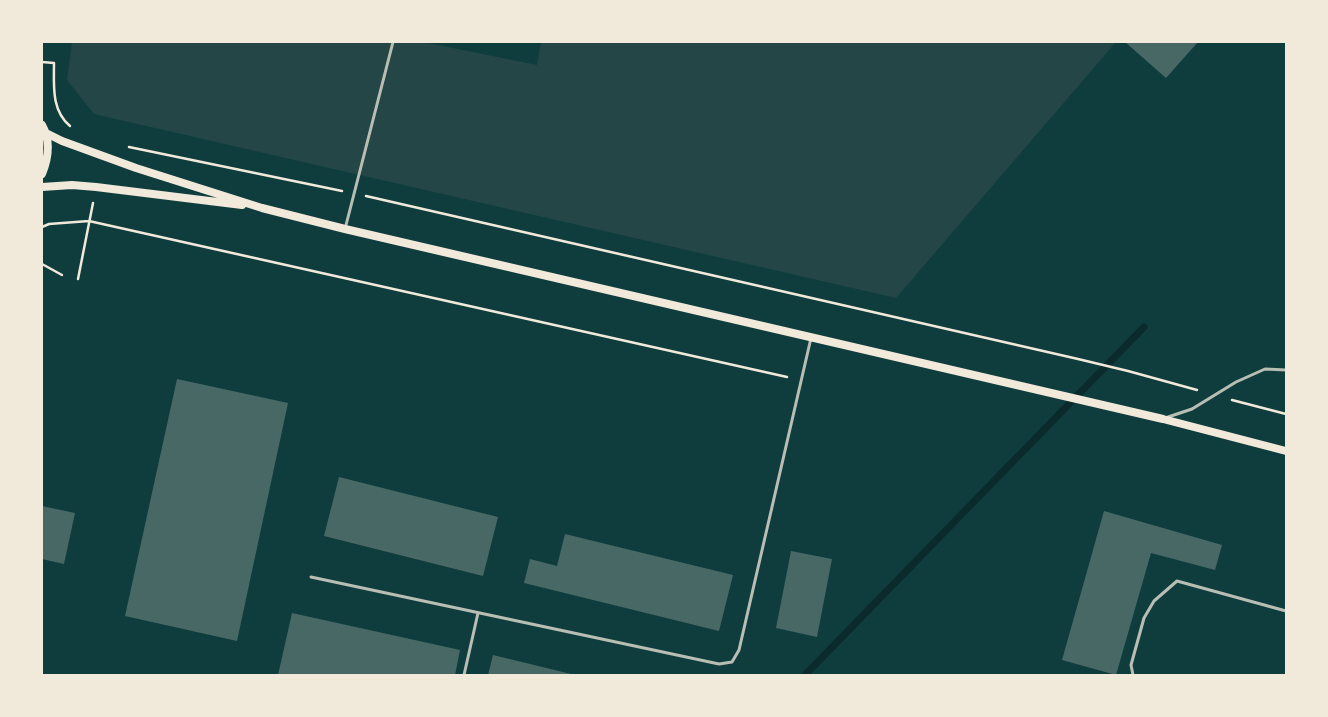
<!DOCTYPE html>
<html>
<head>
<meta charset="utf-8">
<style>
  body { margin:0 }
  #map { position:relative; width:1328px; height:717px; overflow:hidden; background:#0f3d3e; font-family:Arial,sans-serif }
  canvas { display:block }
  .frame { position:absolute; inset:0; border:43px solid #f1e9da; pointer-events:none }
</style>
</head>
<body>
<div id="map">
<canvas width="1328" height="717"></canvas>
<div class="frame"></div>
</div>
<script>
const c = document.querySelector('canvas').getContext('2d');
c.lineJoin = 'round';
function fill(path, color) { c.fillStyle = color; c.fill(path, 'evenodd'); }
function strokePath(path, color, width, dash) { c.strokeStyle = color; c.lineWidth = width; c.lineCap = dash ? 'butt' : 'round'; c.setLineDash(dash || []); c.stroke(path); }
const green = new Path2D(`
  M72,42h351l114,23 4,-23h575l-220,256 -802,-184 -27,-34z`);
const stream = new Path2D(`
  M805,675l339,-348`);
const building = new Path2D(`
  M1125,42h73l-32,36z
  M177,379l111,24 -51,238 -112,-25z
  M339,477l159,40 -15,59 -159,-40z
  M42,506l33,7 -11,51 -22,-5z
  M1104,511l118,34 -7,25 -64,-17 -35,122 -54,-15z
  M565,534l168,41 -14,56 -195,-48 6,-24 27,7z
  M791,551l41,8 -15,78 -41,-9z
  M292,613l168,37 -5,25h-177z
  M493,655l78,19v1h-83z`);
const path = new Path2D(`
  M42,62l12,1c0,22 -3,47 16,63
  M129,147l213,44
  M366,196l712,163 50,12 69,19
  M42,227l7,-3 40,-3 698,156
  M42,264l20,11
  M78,279l15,-76
  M1232,400l54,14`);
const service = new Path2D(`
  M345,229l48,-187
  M1168,417l24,-8 44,-27 29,-13 21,1
  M311,577l408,87 13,-2 7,-12 72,-312
  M464,675l14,-62
  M1133,675l-2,-10 13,-47 10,-17 23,-20 109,30`);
const secondary = new Path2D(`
  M42,125c9,16 7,32 0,49
  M46,133l16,8 74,27 126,40 83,21 818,190 123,32
  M42,187l30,-2 24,2 146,18`);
fill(green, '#244646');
strokePath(stream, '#0a2a2b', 7);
fill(building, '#486865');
strokePath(path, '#f1e9da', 2.5);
strokePath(service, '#b8beb3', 3);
strokePath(secondary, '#f1e9da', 8);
</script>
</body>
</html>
